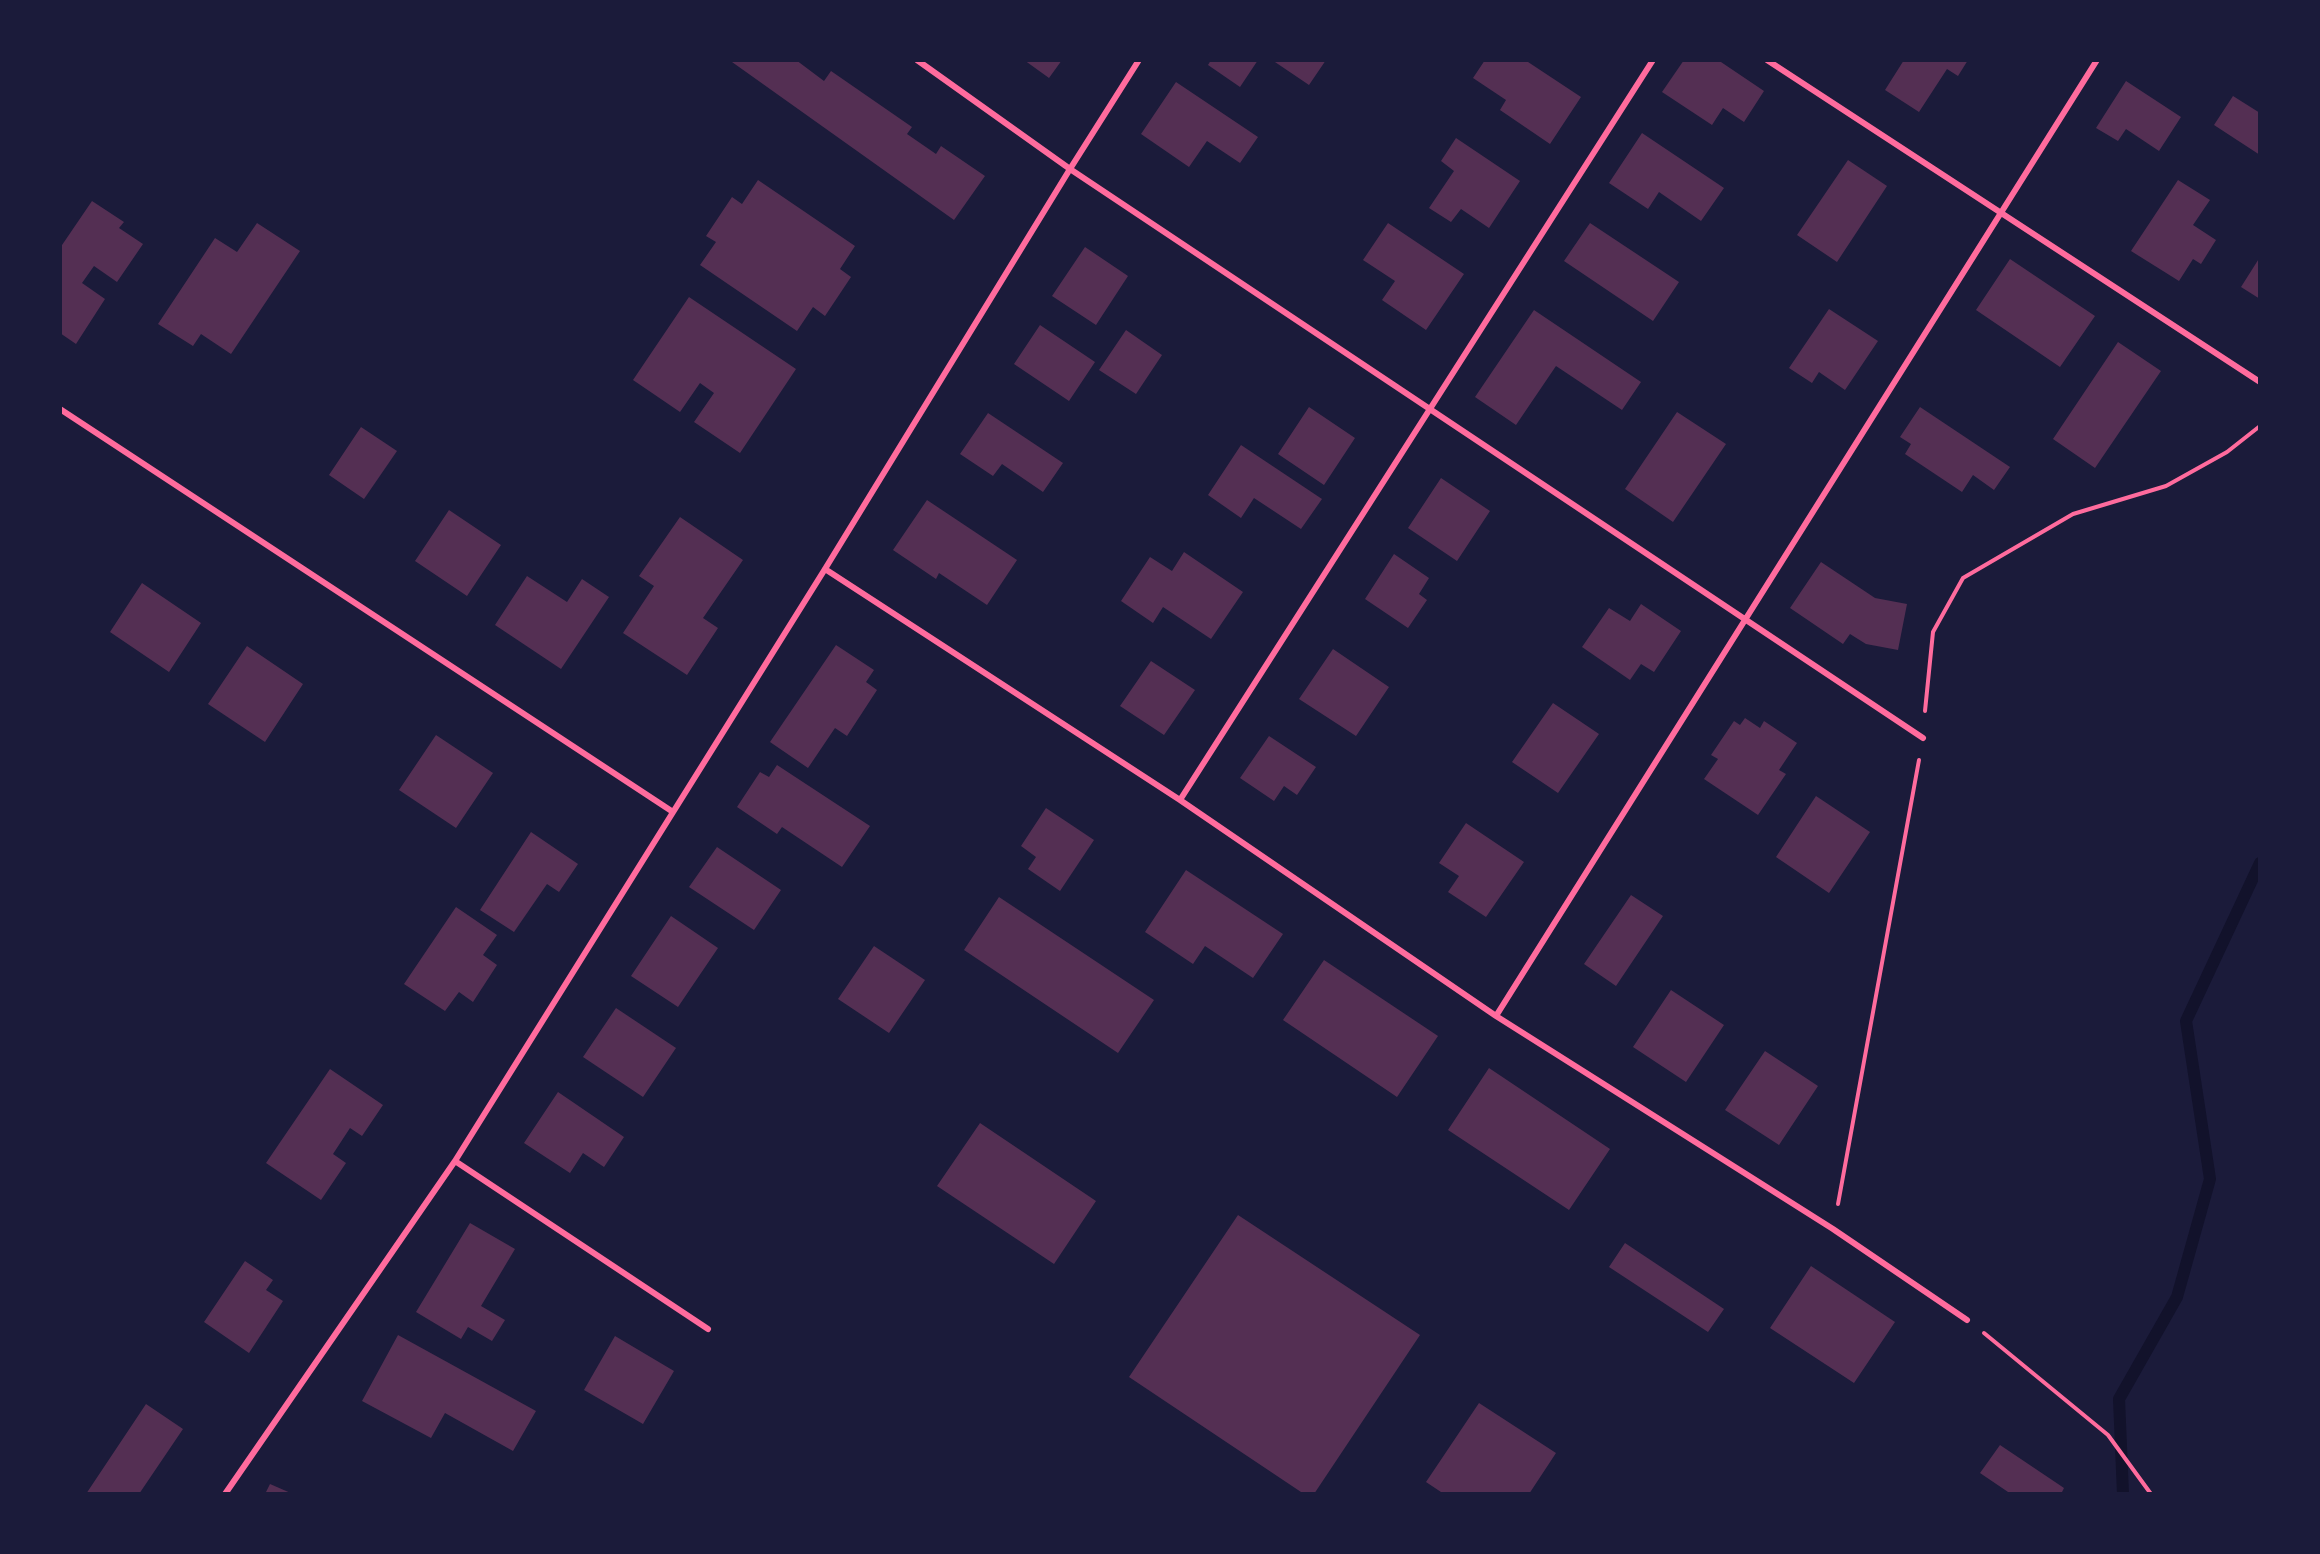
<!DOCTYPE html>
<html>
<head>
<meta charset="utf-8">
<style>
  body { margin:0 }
  #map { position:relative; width:2320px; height:1554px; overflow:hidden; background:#1b1b3a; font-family:Roboto,sans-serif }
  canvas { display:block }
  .frame { position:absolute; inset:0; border:62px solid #1b1b3a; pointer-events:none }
</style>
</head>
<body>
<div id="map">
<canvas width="2320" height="1554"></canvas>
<div class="frame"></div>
</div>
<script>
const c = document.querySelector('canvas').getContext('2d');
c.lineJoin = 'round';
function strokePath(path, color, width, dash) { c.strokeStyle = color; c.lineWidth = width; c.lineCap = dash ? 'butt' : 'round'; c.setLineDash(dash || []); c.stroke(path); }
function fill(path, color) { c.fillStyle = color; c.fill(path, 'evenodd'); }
const stream = new Path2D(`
  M2123,1494l-4,-95 58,-102 33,-118 -24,-158 74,-158`);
const building = new Path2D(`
  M734,60h62l28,21 7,-10 81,56 -5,7 29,20 5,-8 44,30 -31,44 -222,-158z
  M1024,60h38l-13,18z
  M1211,60h47l-18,27 -32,-22z
  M1272,60h54l-17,25z
  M1485,60h40l56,37 -31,47 -50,-34 6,-10 -33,-22z
  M1684,60h34l46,31 -20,31 -21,-14 -11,17 -50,-33z
  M1904,60h64l-10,16 -11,-7 -28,43 -34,-22z
  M2126,81l55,36 -22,34 -33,-22 -8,12 -22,-13z
  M1176,82l82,55 -18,26 -33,-22 -18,26 -48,-33z
  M2233,96l27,17v42l-46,-30z
  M1642,133l82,55 -23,33 -42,-29 -11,17 -39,-26z
  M1456,138l64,43 -31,47 -28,-19 -10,13 -22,-14 25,-37 -13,-10z
  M1848,160l39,26 -50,76 -40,-27z
  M758,180l97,66 -15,23 11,8 -26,39 -12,-9 -16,24 -97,-66 16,-23 -10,-6 26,-39 10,7z
  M2178,180l32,20 -17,25 23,15 -15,24 -8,-5 -14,22 -48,-30z
  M92,201l32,21 -5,6 24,16 -26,38 -23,-16 -12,17 23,16 -29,45 -16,-11v-85z
  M257,223l43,28 -69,103 -30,-20 -8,12 -35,-22 57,-86 22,14z
  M1388,223l76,51 -38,56 -44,-30 13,-19 -32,-21z
  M1590,223l89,59 -26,39 -89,-60z
  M1085,247l43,29 -32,49 -44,-29z
  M2260,257v42l-19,-12z
  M2010,259l85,57 -35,51 -84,-57z
  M689,297l107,72 -56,84 -46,-31 20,-29 -14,-10 -20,29 -47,-32z
  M1829,309l49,32 -33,49 -26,-18 -7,11 -23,-15z
  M1534,310l107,72 -19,28 -66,-44 -40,59 -41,-28z
  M1040,325l55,37 -26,39 -55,-37z
  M1126,330l36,25 -26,39 -37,-24z
  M2118,342l43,29 -66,97 -42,-29z
  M1309,407l46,31 -31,47 -46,-31z
  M1920,407l90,60 -16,23 -21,-15 -11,17 -57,-38 6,-10 -11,-7z
  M1677,412l49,32 -53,78 -48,-33z
  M988,413l75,50 -20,29 -41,-28 -9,12 -33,-22z
  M361,427l36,24 -33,48 -35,-24z
  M1241,445l81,54 -21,30 -47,-31 -13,20 -33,-23z
  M1441,478l49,33 -33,50 -49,-33z
  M927,500l90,60 -30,45 -48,-32 -3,6 -43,-29z
  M449,510l52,35 -34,51 -52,-35z
  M680,517l63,43 -40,58 15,10 -31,47 -64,-42 31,-47 -15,-10z
  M1184,552l59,40 -32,47 -48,-32 -10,16 -32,-22 29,-44 22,14z
  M1394,554l35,24 -10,16 8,6 -19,28 -43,-29z
  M1821,562l54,36 32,6 -9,46 -32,-6 -16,-10 -7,10 -53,-36z
  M527,576l40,26 15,-23 27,18 -48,72 -66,-44z
  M142,583l59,40 -32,49 -59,-40z
  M1641,604l40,27 -27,41 -13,-8 -11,16 -48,-33 27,-39 21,13z
  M836,645l38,25 -8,12 11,8 -30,46 -12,-8 -27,40 -38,-26z
  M247,646l56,38 -38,58 -57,-38z
  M1333,649l56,38 -33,49 -57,-37z
  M1151,661l44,29 -31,45 -44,-29z
  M1553,703l46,31 -41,59 -46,-31z
  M1745,718l15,10 4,-7 33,22 -18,27 7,4 -28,41 -54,-36 14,-20 -7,-4 23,-34 6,4z
  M436,735l57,38 -37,55 -57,-38z
  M1269,736l47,31 -19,28 -13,-9 -10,15 -34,-23z
  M777,765l93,61 -28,41 -60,-40 -5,7 -40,-27 23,-35 9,5z
  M1816,796l54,36 -41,61 -53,-36z
  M1046,808l48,32 -34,51 -32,-22 8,-12 -15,-11z
  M1466,823l58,39 -38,55 -38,-25 11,-16 -20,-13z
  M531,832l47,32 -19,28 -12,-8 -33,48 -34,-22z
  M717,847l64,43 -27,40 -65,-43z
  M1186,870l97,64 -30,44 -48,-32 -12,18 -48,-32z
  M1631,895l32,21 -47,70 -32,-22z
  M999,897l155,103 -36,53 -154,-103z
  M456,907l41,28 -14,20 14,10 -24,37 -14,-10 -14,19 -41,-27z
  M671,916l47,32 -40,59 -47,-31z
  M874,946l51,34 -36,53 -51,-34z
  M1324,960l114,76 -41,61 -114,-77z
  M1671,990l53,35 -38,57 -53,-35z
  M616,1008l60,40 -33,49 -60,-40z
  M1765,1051l53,35 -39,59 -54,-35z
  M1489,1068l121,81 -41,61 -121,-80z
  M330,1069l53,36 -21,31 -12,-8 -17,26 13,9 -25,37 -55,-37z
  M558,1092l66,45 -20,30 -21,-14 -13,20 -46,-30z
  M980,1123l116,78 -42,63 -117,-78z
  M1238,1215l182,120 -106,159h-10l-175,-117z
  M470,1223l45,26 -34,57 24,14 -13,21 -24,-14 -7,12 -45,-27z
  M1625,1243l99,66 -16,23 -99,-65z
  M245,1261l28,19 -7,10 17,11 -34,52 -45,-31z
  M1811,1266l84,56 -41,61 -84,-55z
  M398,1335l138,76 -23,40 -68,-38 -14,25 -69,-37z
  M615,1336l59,35 -31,53 -59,-34z
  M1479,1403l77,50 -27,41h-85l-18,-12z
  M146,1404l37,25 -44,65h-53z
  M2000,1445l64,43 -3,6h-50l-31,-21z
  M270,1484l23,10h-28z`);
const path = new Path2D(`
  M1925,711l8,-79 30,-54 110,-64 93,-28 61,-34 33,-26
  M1838,1204l81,-444
  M1984,1333l124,102 43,59`);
const minor = new Path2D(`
  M917,60l153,109 853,569
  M1767,60l493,322
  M60,409l613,403
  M825,569l355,231 316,216 337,213 134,91
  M1180,800l473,-740
  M1496,1016l601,-956
  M455,1161l253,168
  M225,1494l230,-333 370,-592 245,-400 69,-109`);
strokePath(stream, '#12122b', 12);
fill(building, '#542f53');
strokePath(path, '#ff6b9d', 4);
strokePath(minor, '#ff6b9d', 6);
</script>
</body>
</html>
